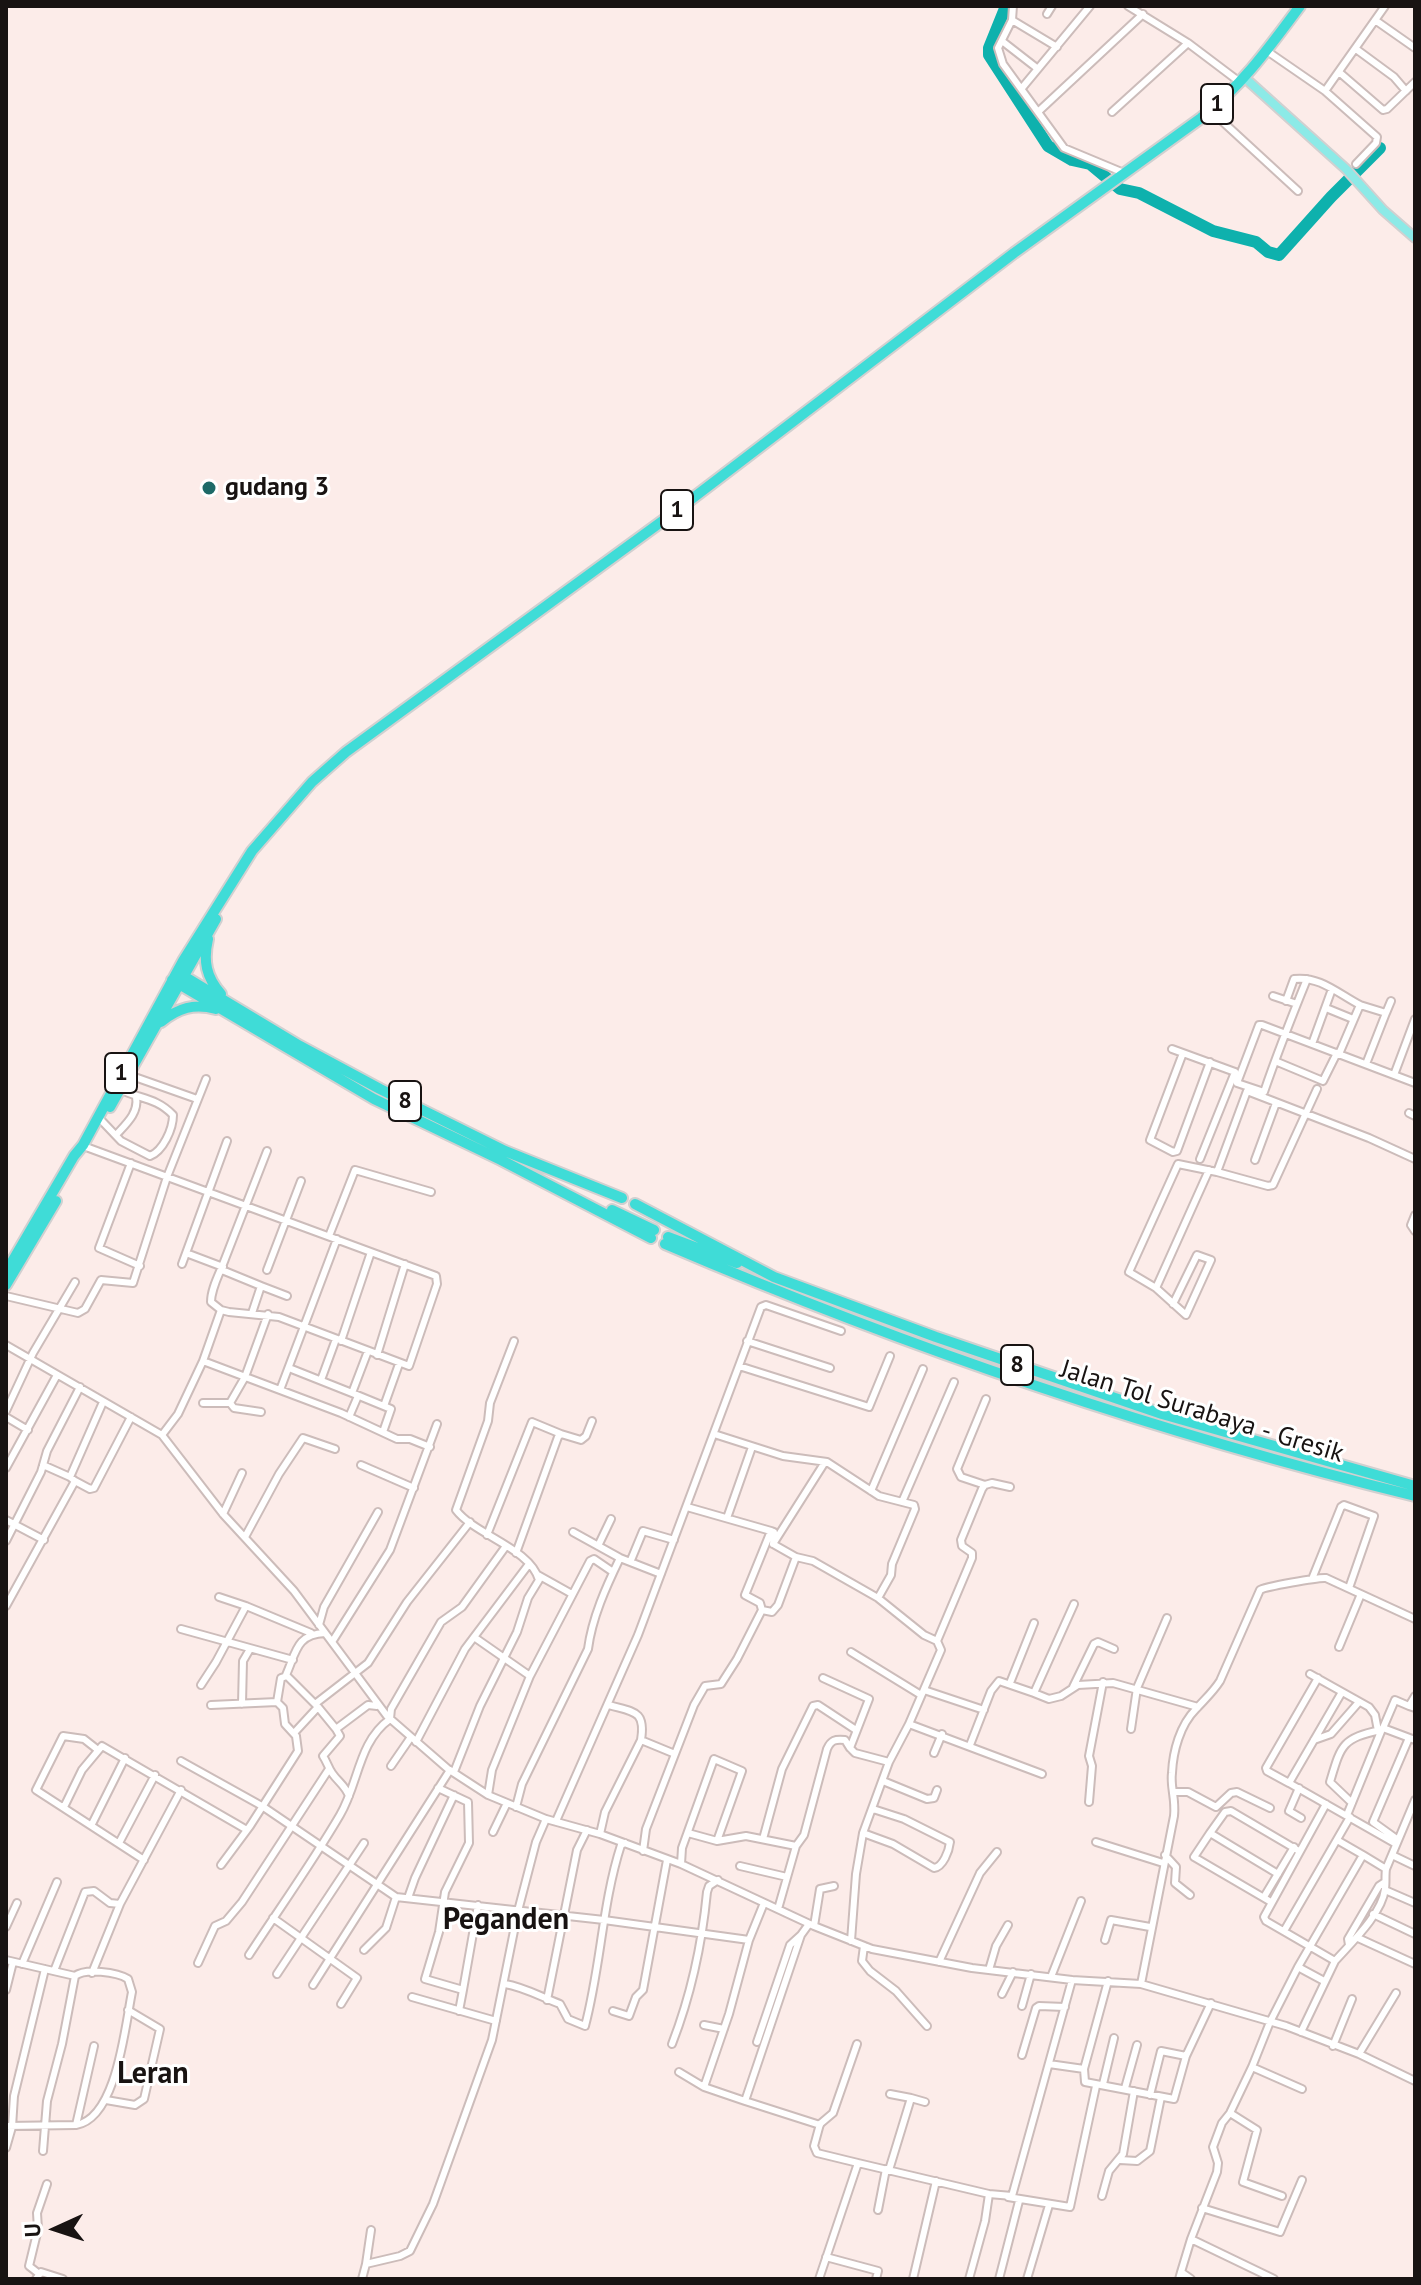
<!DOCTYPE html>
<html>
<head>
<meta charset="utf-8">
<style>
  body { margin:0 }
  #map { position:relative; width:1421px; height:2285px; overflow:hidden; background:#fcece9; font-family:"PT Sans",sans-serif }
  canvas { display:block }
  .frame { position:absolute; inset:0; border:8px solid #181312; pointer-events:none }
  .north { position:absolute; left:16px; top:2189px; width:80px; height:80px; -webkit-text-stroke:6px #fff; paint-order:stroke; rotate:267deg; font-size:22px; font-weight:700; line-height:32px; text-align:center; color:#181312 }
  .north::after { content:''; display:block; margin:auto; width:28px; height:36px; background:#181312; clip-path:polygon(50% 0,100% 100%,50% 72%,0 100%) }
</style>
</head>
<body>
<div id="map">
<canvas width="1421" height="2285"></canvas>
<div class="frame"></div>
<div class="north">U</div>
</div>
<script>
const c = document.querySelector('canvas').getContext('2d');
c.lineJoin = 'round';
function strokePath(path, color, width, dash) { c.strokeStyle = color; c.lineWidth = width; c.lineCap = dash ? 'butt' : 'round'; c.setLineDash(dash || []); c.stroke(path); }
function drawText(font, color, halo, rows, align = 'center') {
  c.font = font + ' "PT Sans",sans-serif'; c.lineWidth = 6; c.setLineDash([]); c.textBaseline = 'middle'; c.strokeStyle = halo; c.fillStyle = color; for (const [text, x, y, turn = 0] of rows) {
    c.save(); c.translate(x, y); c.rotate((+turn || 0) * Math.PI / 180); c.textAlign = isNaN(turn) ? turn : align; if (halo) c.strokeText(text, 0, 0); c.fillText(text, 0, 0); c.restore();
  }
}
const river = new Path2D(`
  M1006,6l-17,42v7l59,91 24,14 18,4 30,25 19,4 74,38 43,11 12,10 11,3 52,-58 49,-49`);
const minor = new Path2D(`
  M1013,6l-1,14 -14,28 5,16 61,84 60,25
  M1128,6l60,37 53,40
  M1047,14l5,-8
  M1012,20l45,27
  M1375,20l40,28
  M1002,41l36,28
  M1356,49l38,28 12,14
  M1267,51l58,40 52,46 -1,6 -20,21
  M1339,72l44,38 4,-1 28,-27
  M1022,88l68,-82
  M1325,91l60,-85
  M1210,110l88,81
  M1039,111l104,-97
  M1112,112l76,-69
  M1307,979c-15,37 -30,75 -43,113l-27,-9 22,-58h3c51,19 102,39 153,58
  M1273,996l24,8
  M1286,1001l8,-22c26,-3 43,14 66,26
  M1326,1008l27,11
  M1312,1044l20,-55
  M1172,1049l63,23
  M1183,1053l-33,87 23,12 4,-1 33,-89
  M1339,1054l21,-49 26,8 5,-12
  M1275,1061l48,20 14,-28
  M1366,1064l20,-51
  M129,1075l68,24
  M1394,1075l21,-56
  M1409,1113l6,3
  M101,1120l20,21 29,15c13,-5 23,-27 23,-41 -16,-17 -32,-16 -52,-25
  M116,1135c10,-11 23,-22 20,-38
  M86,1147l350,129 1,8 -28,82 -130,-49 -50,-5 -8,-2 -10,-8c0,-14 9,-29 14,-43 14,-36 28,-72 42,-108
  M1200,1159l35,-87
  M1255,1160l21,-57
  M131,1163l-32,85 41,18
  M1217,1172l30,-81 122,47 46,21
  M1415,1215l-4,10 4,6
  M329,1236l26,-66 76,22
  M186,1253l37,14
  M182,1264l45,-123
  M222,1270l39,16 -9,27
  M267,1270l34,-89
  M261,1286l26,10
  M1156,1288l53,-118
  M6,1296l72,17 7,-4 16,-29 32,3 34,-106 39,-98
  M1173,1304l24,-49 14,5 -25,55 -30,-27 -27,-16 49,-108 39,8 51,14 5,-1 44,-96
  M341,1341l30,-89
  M747,1341l83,27
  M6,1345l156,90 61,79 71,77 93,125 61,53 40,26 58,24 54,15 81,30 133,62 58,23 100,19 100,12 69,4 145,42 73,28 56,27
  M368,1351l-16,42 39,16 -8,23
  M377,1355l28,-91
  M203,1361l18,-51
  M739,1366l130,41 21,-51
  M289,1368l63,25
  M321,1380l15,-41
  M280,1390l57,-151
  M203,1403h27l4,5 27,4
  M230,1403l15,-26 23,-63
  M384,1406l15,-42
  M6,1411l27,-58 42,-71
  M6,1417l22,13
  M349,1417l9,-21
  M714,1434l69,22 44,6 52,34 35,9 1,4 -23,55 -1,11 -13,23
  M162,1435l16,-21 25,-53 138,52 56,26h13l20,8
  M43,1465l27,12
  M361,1465l53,23
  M6,1468l51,-93
  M75,1481l15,8 4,-1 37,-71
  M985,1485l-24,-8 -4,-8 29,-70
  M871,1491l52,-122
  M902,1502l52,-120
  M687,1507l84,24
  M223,1514l19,-41
  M727,1518l25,-71
  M6,1520l38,20
  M573,1532l47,26 41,16
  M487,1535l45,-113 29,12
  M245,1537l34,-63 24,-36 32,11
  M6,1541l35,-69 6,-21 33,-64
  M773,1544l23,13 17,4 65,37 46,37 13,6 4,9 -32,74
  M773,1544l52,-82
  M598,1546l13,-27
  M516,1553l42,-116 3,-3 20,6 5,-4 6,-15
  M631,1560l12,-29 31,9
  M538,1575l34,19
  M1312,1579l29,-72 3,-2 30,11 -25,72
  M6,1606l69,-125 -5,-4 33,-75
  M246,1606l65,27
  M762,1610l10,2 6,-7 18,-48
  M319,1625l5,-18 54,-95
  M181,1629l112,31
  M474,1637l56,39
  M937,1641l35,-83v-5l-10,-7 -1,-6 21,-51 3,-4 7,-2 18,4
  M332,1642l58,-92 47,-126
  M1339,1647l22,-53
  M851,1652l70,43
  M1310,1674l59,33 6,8 3,16
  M286,1675c10,-22 10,-41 39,-42
  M823,1678l46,21 -19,49 5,5 34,9
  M1318,1678l-52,90 1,3 22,12 53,-91
  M1010,1683l24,-60
  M201,1685l15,-23 30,-56 -27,-9
  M1073,1687l21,-43 4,-2 16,7
  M924,1690l60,20
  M1034,1693l15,6 12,-3 17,-11 35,-2 85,24
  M1415,1696l-6,10 6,2
  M277,1702l4,-24 6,-2 31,31 18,22
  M242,1704l1,-43 7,-12
  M315,1704l53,-41 39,-61 63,-80
  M211,1705l66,-3 6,6 2,16 11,12 2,15 -48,75 -29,39
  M1409,1706l-14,-6 -12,28 32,12
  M1131,1729l6,-41 30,-70
  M294,1733l24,-26
  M641,1740l34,14
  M1314,1740l17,-6 28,-32
  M416,1742l49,-93 64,-85
  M970,1745l21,-54 8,-10 35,12 40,-89
  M98,1750l-14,-11 -21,-3 -27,54 108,70
  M934,1753l8,-19
  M181,1761l81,45 134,91 208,23 145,20
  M391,1766l20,-29
  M454,1772l26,-66 37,-74 11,-34 11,-18c-9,-32 -64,-45 -83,-70l32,-89 2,-18 24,-62
  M883,1781l44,18 7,-1 3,-8
  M1289,1783l107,61
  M438,1788l30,14 1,41 -24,49 -6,40 -14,47 38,11 15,-85
  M1299,1788l-10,23 12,7
  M1175,1792h13l28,15 15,-14 6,-1 33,16
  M488,1795l4,-25 38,-94 60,-115 4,-2 19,13
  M349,1796c-4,-11 -11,-14 -17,-23 -4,-6 -5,-11 -9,-17l17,-20 -4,-7 32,-24 9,1
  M1089,1802l3,-36 -3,-10 14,-74
  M1352,1803l-22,-21c11,-37 12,-44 51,-52
  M64,1807l18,-37 20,-24 145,84
  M516,1807l6,-23 66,-135c4,-31 18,-62 32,-91
  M1347,1815l35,-86
  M556,1821l82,-186 123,-328 5,-2 75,26
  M92,1824l33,-66
  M493,1832l14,-29
  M688,1833l29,8 29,-5 50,10 8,-11 23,-86c4,-9 8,-10 18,-9l5,8
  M863,1833l30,11 41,24c9,-1 15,-17 16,-26l-46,-23 -31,-10
  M1210,1833l-16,24 77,45
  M600,1834l5,-22 36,-72c5,-30 -8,-28 -32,-35
  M763,1839l19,-70 31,-63 5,-1 38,25
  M1398,1840l-25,-18 36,-84
  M1096,1842l67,21
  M119,1843l36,-68
  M643,1851l3,-22 48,-124 11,-19 16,-2 16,-25 25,-49 -2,-7 -15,-8 26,-64 3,1 -1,12
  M1165,1855l11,12 -1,16 15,12
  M1363,1855l23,14 29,-69
  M1392,1855l23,11
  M681,1864l1,-16 32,-89 28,12 -25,70
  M740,1866l47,11
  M1278,1874l-68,-41 15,-21 6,-1 68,40
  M1385,1890l30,13
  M1264,1897l30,-50
  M408,1898l7,-20 39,-83
  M778,1909l18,-63
  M1373,1914l42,20
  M273,1918l84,60 -16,26
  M814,1926l6,-37 14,-3
  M6,1927l11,-24
  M1284,1931l66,-114
  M1358,1938l57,26
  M1105,1940l6,-20 39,7
  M851,1941l5,-67 7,-41 26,-71 20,-38 133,50
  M1349,1945l-1,-6 31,-53 6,-4
  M864,1946l-2,15 8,10 26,20 31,35
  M364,1950l22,-22 10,-31
  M249,1955c30,-46 63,-92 91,-140 19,-32 18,-73 50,-96l1,-10 50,-87 21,-15 44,-61
  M6,1960l69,16c10,-8 42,-4 53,3l4,13c-7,34 -15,126 -56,133l-70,1
  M1335,1961c16,-18 47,-47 50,-72 1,-6 0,-14 1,-20
  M939,1962l41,-89 17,-21
  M198,1963l17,-37 11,-5 16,-19 87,-133
  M22,1964l35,-82
  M1298,1967l26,14
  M989,1970l7,-24 12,-21
  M54,1971l31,-79 9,-1 16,12 10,1
  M92,1973l28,-69 61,-114
  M277,1974l87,-131
  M1051,1977l30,-76
  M1108,1981l-24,88 1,13 89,17 12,-43
  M505,1984c19,3 36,13 55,20l8,15 17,7c16,-60 17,-122 36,-181l4,-2
  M1141,1984l33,-168c2,-18 -4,-29 -2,-43 1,-22 8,-48 24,-64 9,-10 17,-17 24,-28l40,-91c4,-3 59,-13 66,-12l89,41
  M313,1985l137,-215
  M6,1990l7,-28
  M1002,1994l11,-22
  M412,1997l84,24
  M547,2000l30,-150 10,-20
  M1022,2006l9,-32
  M459,2011l4,-21
  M613,2011l16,5 7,-19 7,-7 24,-130
  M704,2025l20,4
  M1301,2032l34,-71 -69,-40 -2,-4 62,-113
  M757,2042l33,-97 11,-10
  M672,2044c19,-49 30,-100 35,-152l2,-6 9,-6
  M1333,2046l19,-47
  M1359,2054l37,-61
  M1022,2055l14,-47 3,-2 26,1
  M1049,2064l35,5
  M1252,2067l50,22
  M679,2072l25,15 41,14 56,-166 8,-11
  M1103,2084l11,-46
  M704,2087l25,-73 20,-74 15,-37
  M1125,2088l12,-43
  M1150,2095l11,-44 25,5 25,-53
  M911,2098l14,4
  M106,2100l29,5 9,-6 16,-70 -32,-19
  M745,2101l75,24
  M1230,2113l27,17 -14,52 39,14
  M76,2125l18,-79
  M6,2148l6,-21 2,-31 31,-127
  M43,2151l4,-50 15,-57 13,-68
  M1120,2160l17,1 13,-10 11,-54
  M858,2163l131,31 23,2 60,-216
  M889,2170l22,-72 -21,-4
  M1102,2196l7,-25 14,-17 11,-63
  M1008,2197l62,10 26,-121
  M1202,2208l78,24 22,-52
  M878,2210l8,-41
  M1191,2239l83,40
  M826,2257l52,14 -2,8
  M366,2264l5,-34
  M1181,2272l10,-33 26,-67 1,-9 -5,-16 9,-24 8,-10 22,-46 18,-45 28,-55 65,-112 -26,-15
  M38,2273l-9,-7 9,-37 -1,-16 10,-29
  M36,2279l5,-7 22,7
  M362,2279l4,-15 34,-8 10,-5 23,-47 59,-164 26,-129 18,-69 10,-23
  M819,2279l39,-116 -41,-10 -3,-7 6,-22 13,-11 24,-69
  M913,2279l23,-98
  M969,2279l16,-58 4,-27
  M999,2279l20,-78
  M1027,2279l22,-74
  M1179,2279l2,-7 10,7`);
const major = new Path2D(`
  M1245,78l101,91 37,41 32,28`);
const highway = new Path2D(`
  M208,939c-5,22 -2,38 13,55
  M182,975l118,71 80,43 125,62 117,47
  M172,980l202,119 127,61 150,78
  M161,1022c17,-14 33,-19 55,-13
  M110,1107l106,-188
  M635,1204l139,73 162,60 226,77 253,72
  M612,1210l42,20
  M668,1237l69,26
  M665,1244c243,104 493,189 750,252
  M6,1272l68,-116 9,-11 100,-184 69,-110 60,-69 34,-30 326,-238 342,-261 187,-135c42,-34 67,-69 99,-112
  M6,1285l50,-84`);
const markers = [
  [209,488,8,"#1d6967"]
];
const shields = [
  [1217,104,32],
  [677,510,32],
  [121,1073,32],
  [405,1101,32],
  [1017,1365,32]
];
const shieldNames = [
  ["1",1217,104],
  ["1",677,510],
  ["1",121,1073],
  ["8",405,1101],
  ["8",1017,1365]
];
const poiNames = [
  ["gudang 3",225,488]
];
const streetNames = [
  ["Jalan Tol Surabaya - Gresik",1202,1412,17]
];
const quarterNames = [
  ["Peganden",506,1920],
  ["Leran",153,2074]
];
strokePath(river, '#0eb1ad', 12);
strokePath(minor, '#ccbcba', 10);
strokePath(major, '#d1d0d0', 12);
strokePath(highway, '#d1d0d0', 14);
strokePath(minor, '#fff', 6);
strokePath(major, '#8ceae7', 8);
strokePath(highway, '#3fdcd7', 10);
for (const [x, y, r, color] of markers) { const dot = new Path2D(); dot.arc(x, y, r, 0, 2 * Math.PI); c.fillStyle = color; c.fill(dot); strokePath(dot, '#fff', 3); }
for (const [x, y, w] of shields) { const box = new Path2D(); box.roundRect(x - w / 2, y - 20, w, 40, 6); c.fillStyle = '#fff'; c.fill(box); strokePath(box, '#181312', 2); }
drawText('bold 24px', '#181312', null, shieldNames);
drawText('bold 26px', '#181312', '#fff', poiNames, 'left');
drawText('26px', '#181312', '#fff', streetNames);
drawText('bold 30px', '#181312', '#fff', quarterNames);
</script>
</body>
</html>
